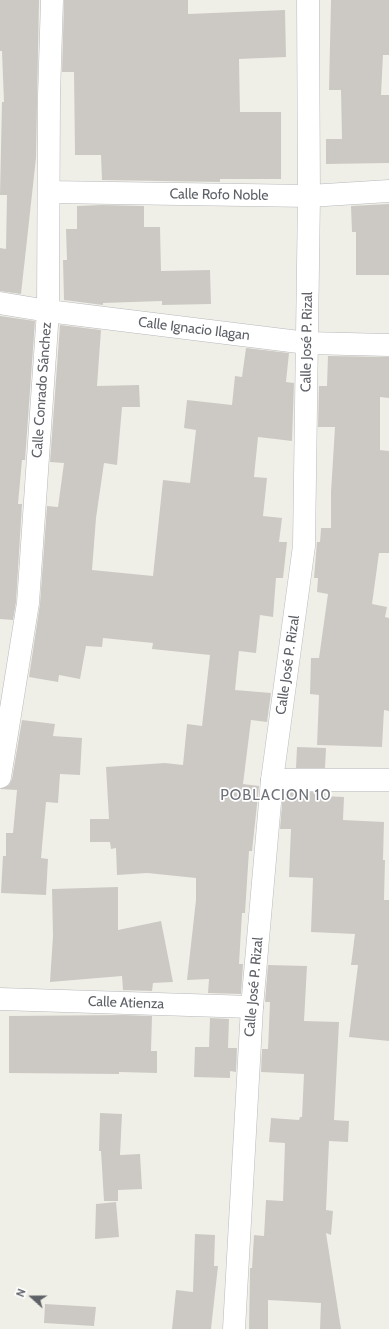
<!DOCTYPE html>
<html>
<head>
<meta charset="utf-8">
<style>
  body { margin:0 }
  #map { position:relative; width:389px; height:1329px; overflow:hidden; background:#f0efe7; font-family:Cabin,sans-serif }
  canvas { display:block }
  .north { position:absolute; left:12px; top:1277px; width:40px; height:40px; -webkit-text-stroke:3px #fff; paint-order:stroke; rotate:291deg; font-size:11px; font-weight:700; line-height:16px; text-align:center; color:#5e6167 }
  .north::after { content:''; display:block; margin:auto; width:14px; height:18px; background:#5e6167; clip-path:polygon(50% 0,100% 100%,50% 72%,0 100%) }
</style>
</head>
<body>
<div id="map">
<canvas width="389" height="1329"></canvas>
<div class="north">N</div>
</div>
<script>
const c = document.querySelector('canvas').getContext('2d');
c.lineJoin = 'round';
function fill(path, color) { c.fillStyle = color; c.fill(path, 'evenodd'); }
function strokePath(path, color, width, dash) { c.strokeStyle = color; c.lineWidth = width; c.lineCap = dash ? 'butt' : 'round'; c.setLineDash(dash || []); c.stroke(path); }
function drawText(font, color, halo, rows, align = 'center') {
  c.font = font + ' Cabin,sans-serif'; c.lineWidth = 3.5; c.setLineDash([]); c.textBaseline = 'middle'; c.strokeStyle = halo; c.fillStyle = color; for (const [text, x, y, turn = 0] of rows) {
    c.save(); c.translate(x, y); c.rotate((+turn || 0) * Math.PI / 180); c.textAlign = isNaN(turn) ? turn : align; if (halo) c.strokeText(text, 0, 0); c.fillText(text, 0, 0); c.restore();
  }
}
const building = new Path2D(`
  M0,0h39l-3,158 -15,136 -21,-3v-43l6,1 1,-54h-7l2,-93h2l-2,-51h-2z
  M64,0h124v14l97,-4 1,47 -47,2 1,53h41v67h-61v3l-118,-2 -1,-25h-26l-1,-83h-12z
  M331,0h58v55h-6l-2,40h8v68l-63,1v-25h16l-1,-49h-12z
  M389,204v71h-33v-43h-4l-1,-26z
  M102,205l42,1v21h16l1,44 49,-1 1,34 -49,1v-4l-59,2v2l-39,-5 -1,-40h4l-1,-31h11v-23z
  M0,316l35,5 -10,139h-3l-4,44h4l-6,98 -3,18 -13,-1z
  M60,325l41,5 -4,56 42,-1 1,22h-18l-5,58 -13,-2 -8,55 -4,52 61,6 10,-96 27,3 6,-53 -12,-2 3,-28 45,5 3,-29 7,1 4,-29 43,5 -3,29 8,1 -2,58 -34,-4 -4,40 13,1 -4,38 19,2 -3,24h8l-4,36h-7l-3,39 -13,-2 -4,38 -17,-2 -4,39 36,3 -4,29 -16,-2 -8,64 16,2 -7,65h-3l-4,62h-3l-3,51h4l-2,30 -33,-1 1,-14 -22,1 9,-80v-22l-49,-5 -30,2 -1,-27 -5,1 -1,-7h-20v-23h19l-3,-52 59,-4 18,2 4,-41 15,2 8,-71 -58,-6 1,-6 -50,-5 -1,9 -16,-1 -6,33 -21,-4 -1,7 -29,-5 11,-73 7,-98 11,1 6,-44 -14,-1z
  M328,356l61,1v41l-9,-1v53l9,1v102h-10l-7,51 15,3 -2,10 4,1v93l-5,-1 -2,37 -65,-2 2,-50 -9,-1 1,-36h8l9,-64 -11,-2 1,-14h-4l3,-36h3l1,-14h10v-36l4,-65h-17l1,-41h8z
  M22,720l33,4 -2,12 29,2 -2,37 -20,-1 -2,29 -12,-1 -5,56 7,1 -2,36 -45,-2 2,-37h3v-23h7l4,-43 -17,-1 9,-4 3,-6z
  M297,747l29,1 -1,20h-29z
  M283,792h42v4l19,1 -1,23 41,2 -1,38h2l-1,40h5v141l-40,-4 9,-72h-7l4,-31 -44,-2 2,-54 -24,-1 2,-48h-11z
  M118,887v43l43,-9 12,61 -20,1 -1,8 -29,-1 -1,-14 -72,6 3,-46 -1,-47z
  M268,965l39,1 -3,55 35,1 -5,98 15,1 -1,21 -19,-1 -3,69 7,1 -2,24 -5,-2 15,96h-21l1,-26 -53,-3v29h-19l1,-54v-7h2l2,-33 10,1 2,-36 17,1 2,-58 -16,-1 2,-24 28,2 1,-3h2l2,-43 -43,-2 1,-23h6l2,-47h-5z
  M123,1015l29,1 -1,35h6v22l-38,-1v2l-110,-1v-57z
  M210,1018l19,1 -1,29h9l-1,24 -6,-1v7l-36,-1 1,-30h14z
  M100,1113l22,1 -2,41 20,-1 2,35 -24,1v11h-14l-3,-50h-2z
  M116,1202l3,35 -24,2 1,-35z
  M195,1234l20,1 -1,31h4l-7,63h-39l4,-39 17,2z
  M45,1304l51,3 -2,19 -50,-3z`);
const minor = new Path2D(`
  M49,192l260,4 80,-5
  M0,303l48,8 259,32 82,2
  M0,777l28,-174 20,-292 1,-215 3,-96
  M272,780h117
  M0,999l252,8`);
const secondary = new Path2D(`
  M234,1329l18,-322 20,-227 32,-234 5,-350 -1,-196`);
const streetNames = [
  ["Calle Rofo Noble",219,195,1],
  ["Calle Ignacio Ilagan",194,329,7],
  ["Calle José P. Rizal",307,342,-89],
  ["Calle Conrado Sánchez",42,390,-86],
  ["Calle José P. Rizal",288,665,-82],
  ["Calle José P. Rizal",254,987,-85],
  ["Calle Atienza",126,1003,2]
];
const neighbourhoodNames = [
  ["POBLACION 10",276,796]
];
fill(building, '#ccc9c4');
strokePath(minor, '#b7b8bd', 23);
strokePath(secondary, '#b8bac0', 23);
strokePath(minor, '#fff', 22);
strokePath(secondary, '#fff', 22);
drawText('14px', '#5e6167', '#fff', streetNames);
c.letterSpacing = '1px';
drawText('15px', '#6f7379', '#fff', neighbourhoodNames);
c.letterSpacing = '0px';
</script>
</body>
</html>
